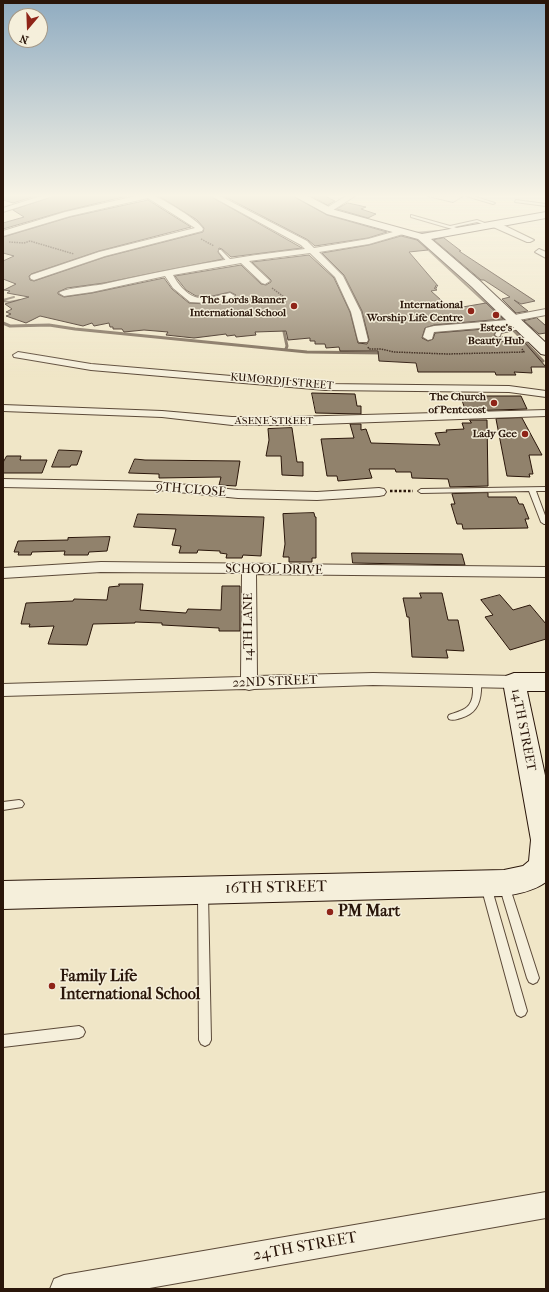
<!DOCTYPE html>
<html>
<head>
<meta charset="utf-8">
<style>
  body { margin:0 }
  #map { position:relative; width:549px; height:1292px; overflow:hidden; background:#f0e6c7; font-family:"IM FELL French Canon",serif }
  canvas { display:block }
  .frame { position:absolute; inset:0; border:4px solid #2a160a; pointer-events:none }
  .north { position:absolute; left:8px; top:8px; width:40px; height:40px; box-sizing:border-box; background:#f5efdb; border:1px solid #a49887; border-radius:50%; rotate:199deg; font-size:11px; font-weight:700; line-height:16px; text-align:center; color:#2a160a }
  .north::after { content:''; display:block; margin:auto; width:14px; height:18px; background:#8f2418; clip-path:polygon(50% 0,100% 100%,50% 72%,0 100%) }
</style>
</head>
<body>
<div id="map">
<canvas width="549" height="1292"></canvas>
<div class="frame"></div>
<div class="north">N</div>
</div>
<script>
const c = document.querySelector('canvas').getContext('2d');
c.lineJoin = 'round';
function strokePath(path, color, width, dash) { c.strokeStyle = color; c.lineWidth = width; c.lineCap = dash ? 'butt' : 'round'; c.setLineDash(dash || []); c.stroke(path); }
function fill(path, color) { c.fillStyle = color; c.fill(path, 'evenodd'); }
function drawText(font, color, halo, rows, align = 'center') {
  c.font = font + ' "IM FELL French Canon",serif'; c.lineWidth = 3; c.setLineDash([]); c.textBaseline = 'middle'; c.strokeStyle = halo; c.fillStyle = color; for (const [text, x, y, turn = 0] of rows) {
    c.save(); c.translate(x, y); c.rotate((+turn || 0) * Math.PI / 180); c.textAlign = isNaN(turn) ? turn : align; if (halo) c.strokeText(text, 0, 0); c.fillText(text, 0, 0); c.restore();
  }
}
const streamFar1 = new Path2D(`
  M294,196l14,7
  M146,198l5,3
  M333,209l9,-4
  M415,233l22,-2
  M409,236l12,7 79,73
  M3,237l20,-7
  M3,300l11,-3
  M3,301l6,1 11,-2`);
const stream = new Path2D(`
  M499,315l44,46
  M3,323l7,3 39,-1 26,4 232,23 76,1
  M283,327l4,19 -1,3`);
const building = new Path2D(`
  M3,196h32l-22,7 -10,-3z
  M54,196h73l-62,15 -62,18v-6l21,-6 -11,-7z
  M159,196h51l92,52 -71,9 -9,-8 -3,-1 -1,4 5,7 -119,24 -37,5 -9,4v2l6,3 28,-4 72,-15 8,11 17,14 18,1 23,-4 6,-5 -6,-3 -22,5 -12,-1 -10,-6 -11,-14 66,-11 20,19 5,1 5,-3v-2l-19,-18 57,-7 25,23 16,34 8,31 9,1 2,-4 -7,-29 -18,-36 -22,-22 47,-8 32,-9 16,4 11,10 -19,2 29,34h-3l2,2h-3l3,2 -6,1 20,18 35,-6 17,16 -69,6 -9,3 -3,10 6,3 5,-2 2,-6 74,-6 -12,3 -3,5 5,3 2,3 10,3 14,-1 21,24h-15l1,6 -18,-1 2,3h-20l-1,-3h-77l-2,-9 -37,-2 -1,-10h-38l-1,-4 -13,1 -1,-4h-10v-3h-5v-3l-22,2 -2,-9 -31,1 1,3 -20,2 -1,-2 -8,1 -1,-2 -32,4 -28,-3 2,-3 -24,-2 -20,2 -2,-3h-9v-2h-3l-1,-4 -15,3 -2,-3 -9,3 -43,-10 -14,7 -20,-7 5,-2 -5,-2 6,-3 -7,-5 24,-7 -22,-4 3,-2 -6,-1 12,-6 -13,-5v-18l11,-5 -11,-3v-16l67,-20 78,-17 43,27 -92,24 -68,23 -2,2 1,4 4,1 71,-24 98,-25 1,-4 -7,-8z
  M224,196h69l34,19 60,17 -19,6 -53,8 -7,-6z
  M312,196h13l10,5 -7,4z
  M348,203l18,4 -5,2 15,5 -8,4 -31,-9z
  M444,238l17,13h-2l76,50 -14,3 -7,-4 14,11 -12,2 -14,-14 8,-2 -26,-17h-3l-47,-40z
  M537,318l9,8v7l-7,1 -15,-13z
  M312,393l43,1 2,12h4v8l-45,-1z
  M461,396h60l6,13 -61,2z
  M522,418l20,37h-13l4,19h-4l1,3 -23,-1 -11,-57z
  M470,420h17l1,66 -38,1 -2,-8 -36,-1 -1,-6h-15l-1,-3h-26l3,9 -34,3 -1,-5h-10l-6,-37 33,-1 -4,-14h11v6l5,-1 5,14 69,2 -5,-12 12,-1 -1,-2 18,-1 -2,-6h9z
  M292,428l5,34h6v14l-21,-1 -1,-19h-15l3,-16 -1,-11z
  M59,450l23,1 -5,14h-6l-1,2h-18z
  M7,456h14l-1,4h27l-5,13h-39v-10z
  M135,459l10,1 95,1 -4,25 -17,-1 2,-8 -62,1v-4l-30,-1z
  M488,493v4h28l3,7h4l6,15h-4l3,9 -65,1 -1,-5h-5l-6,-20h4l-3,-10z
  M314,513l1,4h1v41h-4v4h-23v-5h-6l2,-13 -2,-30z
  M138,514l126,3 -3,39 -18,-1 -1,3h-16l1,-4 -7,-1v-2l-22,-1 -1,3h-18l2,-7 -9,-1 4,-16 -42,-2z
  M110,537l-3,14 -18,1 -1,3h-24l1,-4 -33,1 -1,3h-13l1,-3h-5l4,-11 50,-1v-2z
  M352,553l110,1 3,11 -112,-2z
  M119,584h24l-3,26 46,3 2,-4 33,1 1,-24h18v45h-21v-3l-57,-3v-2l-27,-1v1l-42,1 -6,21 -39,-1 6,-18 -25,1 1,-3h-9l5,-21 47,-2 1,-2 33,1 2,-13 10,-1z
  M420,593h22l6,27h10l6,31 -18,-1 2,8 -36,-1 -3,-40h-2l-4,-19h18z
  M500,595l13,15 17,-5 16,19v15l-36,11 -25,-33 8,-2 -12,-15z`);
const pathFar1 = new Path2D(`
  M201,239l13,7
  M9,242l15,1 6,-2 44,13
  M272,288l12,9
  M368,347l1,2h12l13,3 54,2 76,-2 -2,-3`);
const path = new Path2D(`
  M390,491h23`);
const lane = new Path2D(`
  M466,196h7l22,7 -2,1z
  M516,200l30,4v2l-31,-4z
  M411,215l39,11 27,-6 13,5 -2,1 -11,-4 -23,5 6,2 -1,2 -48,-14z
  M219,250h2l11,11v2h-4l-9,-11z
  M522,326h2v2l-23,5 -1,3 -2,1 -3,-2 2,-4z
  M503,337l8,2 24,-2 3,2 -3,2 -24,2 -10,-3 -1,-1z
  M546,487v4h-10l10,27v6h-2l-3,-2 -12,-31 -108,2 -3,-2 3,-2z
  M477,678l3,1c2,4 1,8 1,12 -1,14 -6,23 -20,27 -4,1 -8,3 -12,1l-1,-2 1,-2c14,-5 23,-6 24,-23 0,-5 -1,-9 1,-13z
  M19,800l3,1 2,3 -2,3 -19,3v-8z
  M504,880l4,2 1,3 30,93 -2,4 -4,2 -4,-2 -2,-4 -28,-93 1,-3z
  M486,881l4,2 1,3 36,125 -2,4 -4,2 -4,-2 -2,-4 -34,-125 1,-3z
  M203,889l4,2 1,3 3,146 -2,4 -4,2 -4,-2 -2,-4 -1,-146 1,-3z
  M79,1026l4,2 2,4 -2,4 -4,2 -76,9v-12z`);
const street = new Path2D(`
  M41,196h12l-50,16v-4z
  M136,196c6,0 12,-1 18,0 8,2 47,26 49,33l-1,2 -97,25 -71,24 -3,-1 -1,-2 1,-2 68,-23 96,-24 -47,-30 -78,18 -67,20v-5l62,-19z
  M211,196h9l87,45 7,7 54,-9 32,-9h3v4l-34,10 -50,8 24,24 18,36 7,28 -1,2h-8l-1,-2 -7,-28 -16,-35 -25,-24 -61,8 19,18 2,2 -5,3 -3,-1 -21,-20 -68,12c4,8 13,19 22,22 10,4 25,-2 35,-4l5,3 -5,3 -23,4 -17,-1 -17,-14 -8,-12 -73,16 -28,4 -5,-3c6,-5 35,-7 45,-9 66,-15 133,-28 201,-35l-4,-4z
  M346,196h9l-25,16h-6l-1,-2z
  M428,196h35l-10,6z
  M491,222h6l37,18 -4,2h-3l-36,-16z
  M539,249l7,3v6l-11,-6z
  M546,309v6l-27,5 2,2 -5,3 -82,7 -2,7 -4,1 -5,-3 3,-9 8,-2 74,-6 -1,-2 2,-2z
  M18,352l73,12 234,20 184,2 37,5v6l-37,-5 -184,-2 -234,-20 -77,-13 -1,-2z
  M3,405l159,6 70,6h58l256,-7v6l-256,9h-58l-70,-8 -159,-6z
  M3,479l155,3 80,8 79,2 62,-4 5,1 2,3 -2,3 -5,1 -62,4 -79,-2 -80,-8 -155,-3z
  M101,562l445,5v10l-290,-3 1,102 116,-3 141,3 6,1 2,5 -2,5 -6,1 -141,-3 -119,4 -5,1 -4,-1 -242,7v-12l238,-7 1,-104 -141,-1 -98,6v-10z
  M546,1192v26l-402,71h-94l4,-10 10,-4z`);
const secondary = new Path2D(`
  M294,196h14l27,14 87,24 124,-22v6l-115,21 49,42 66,62v12l-5,-1 -69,-67 -54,-48 -91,-25z
  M514,673h32v18h-19l19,89v102c-12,9 -28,12 -42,14l-501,13v-28l501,-11 19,-4 6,-5 2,-21 -28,-158 3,-6z`);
const markers = [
  [294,306,4,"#8f2418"],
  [471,311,4,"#8f2418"],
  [496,315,4,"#8f2418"],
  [494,403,4,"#8f2418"],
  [525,434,4,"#8f2418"],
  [330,912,4,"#8f2418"],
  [52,986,4,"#8f2418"]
];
const farPoinames = [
  ["The Lords Banner",286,300],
  ["International School",286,313],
  ["International",463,305],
  ["Worship Life Centre",463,318],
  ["Estee's",496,328,"center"],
  ["Beauty Hub",496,341,"center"],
  ["The Church",486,397],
  ["of Pentecost",486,410],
  ["Lady Gee",517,434]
];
const farStreetnames = [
  ["KUMORDJI STREET",282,382,5],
  ["ASENE STREET",274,421]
];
const streetNames = [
  ["9TH CLOSE",191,490,5],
  ["SCHOOL DRIVE",274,570,1],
  ["14TH LANE",249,627,-90],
  ["22ND STREET",275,682,-2],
  ["14TH STREET",523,730,79]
];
const nearStreetnames = [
  ["16TH STREET",276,888,-1],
  ["24TH STREET",305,1247,-10]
];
const nearPoinames = [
  ["PM Mart",338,912],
  ["Family Life",60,977],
  ["International School",60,995]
];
strokePath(streamFar1, '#796855', 2);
strokePath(stream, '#796855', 3);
fill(building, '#91826c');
strokePath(building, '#2a160a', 1);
strokePath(lane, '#5c4a39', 2);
strokePath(street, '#5c4a39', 2);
strokePath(secondary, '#2a160a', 2);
strokePath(pathFar1, '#2a160a', 1.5, [1.5, 1]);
strokePath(path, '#2a160a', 2.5, [2.5, 2]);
fill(lane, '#f5efdb');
fill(street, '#f5efdb');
fill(secondary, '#f5efdb');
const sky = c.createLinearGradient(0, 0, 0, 377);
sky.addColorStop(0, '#90acc1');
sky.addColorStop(0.52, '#f8f4e6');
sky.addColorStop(1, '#f8f4e600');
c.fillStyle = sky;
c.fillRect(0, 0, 549, 377);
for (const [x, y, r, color] of markers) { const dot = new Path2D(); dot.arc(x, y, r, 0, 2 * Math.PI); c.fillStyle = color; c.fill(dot); strokePath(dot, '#f5efdb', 1.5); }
drawText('bold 11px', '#2a160a', '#f5efdb', farPoinames, 'right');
drawText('11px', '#2a160a', '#f5efdb', farStreetnames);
drawText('13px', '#2a160a', '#f5efdb', streetNames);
drawText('16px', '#2a160a', '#f5efdb', nearStreetnames);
drawText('bold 16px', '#2a160a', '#f5efdb', nearPoinames, 'left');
</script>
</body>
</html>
